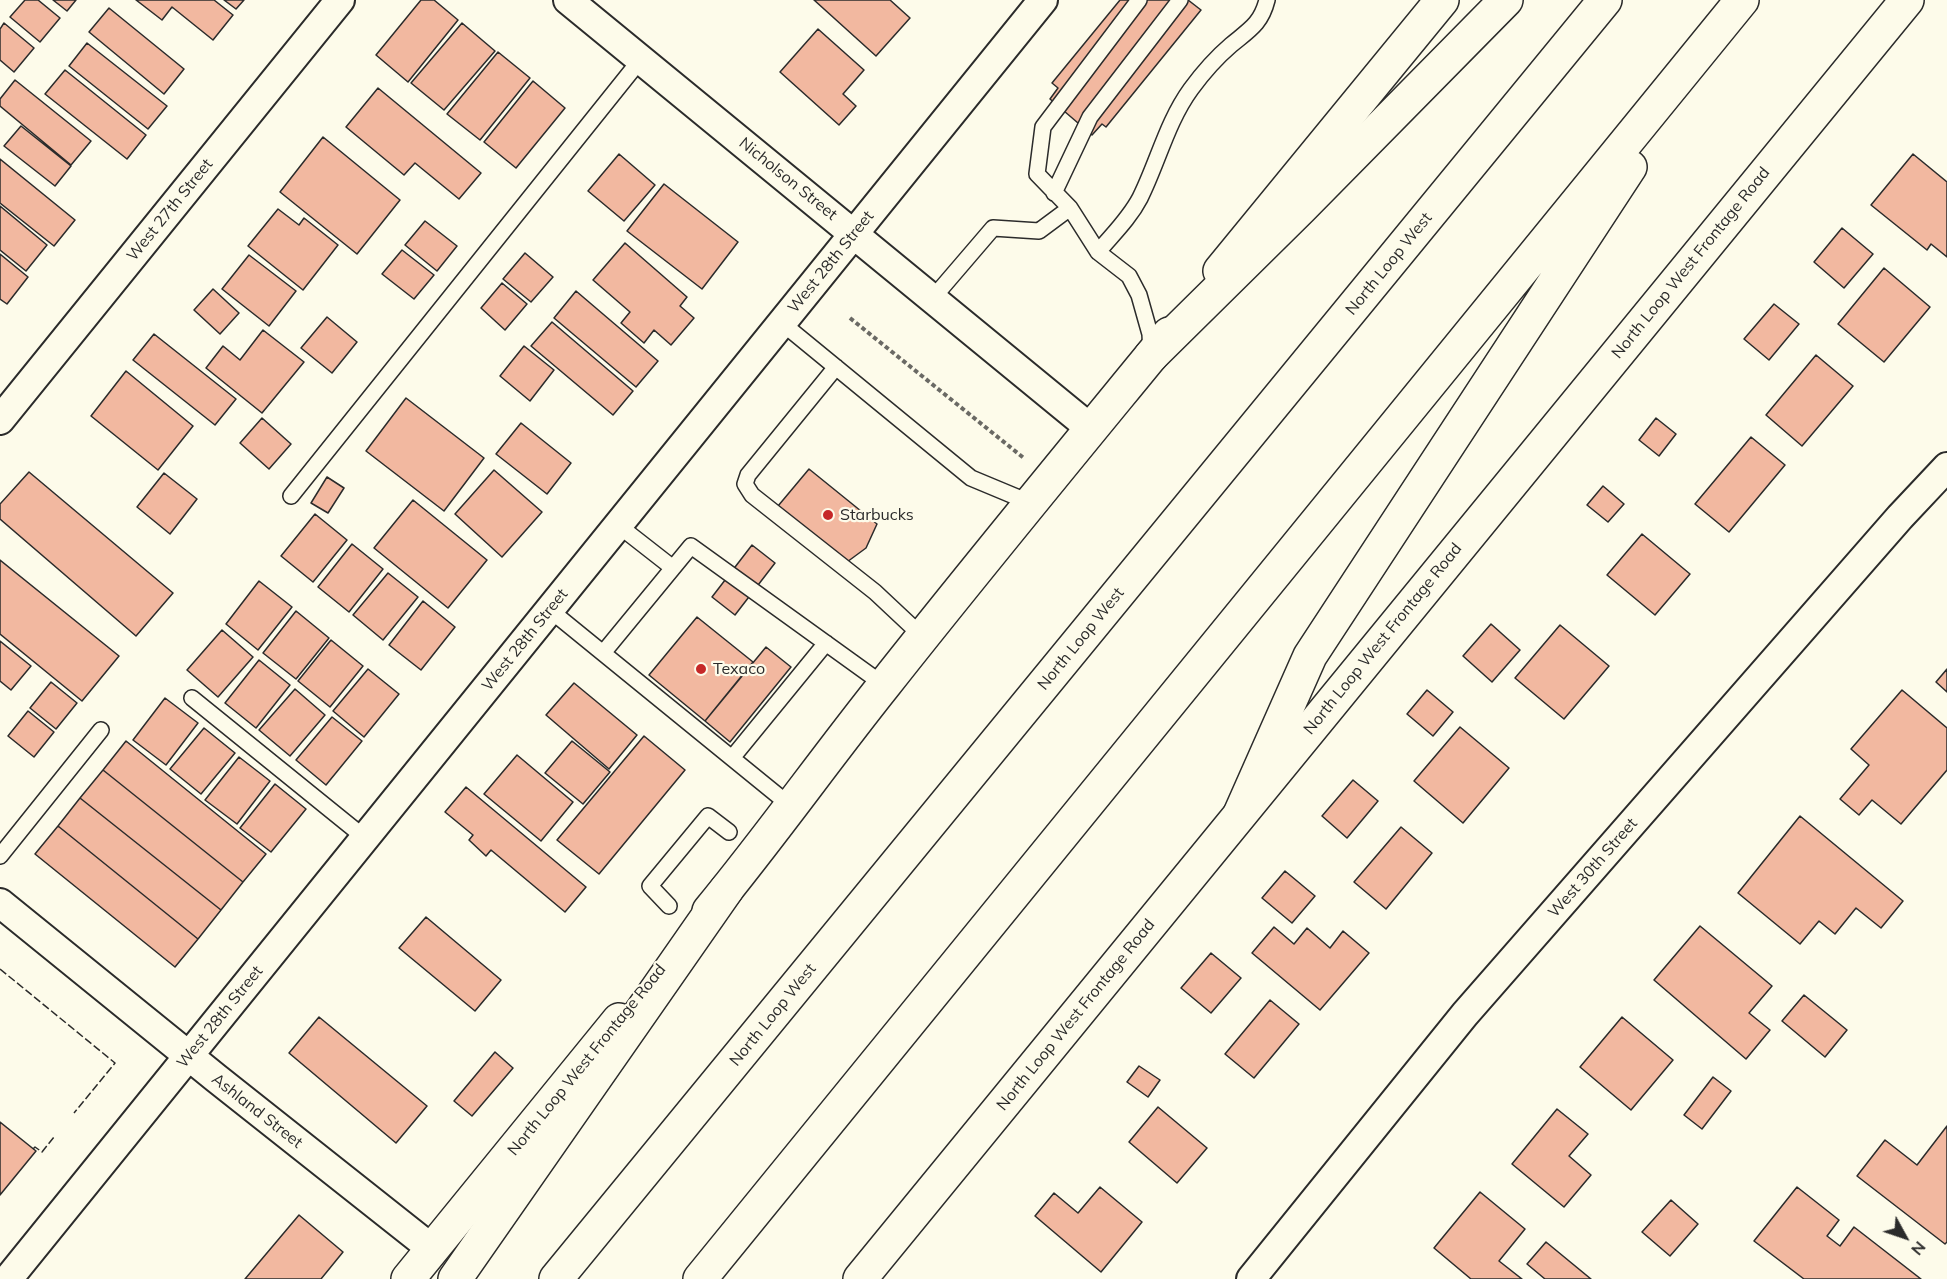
<!DOCTYPE html>
<html>
<head>
<meta charset="utf-8">
<style>
  body { margin:0 }
  #map { position:relative; width:1947px; height:1279px; overflow:hidden; background:#fdfbea; font-family:Mulish,sans-serif }
  canvas { display:block }
  .north { position:absolute; left:1875px; top:1207px; width:60px; height:60px; -webkit-text-stroke:4px #fdfbea; paint-order:stroke; rotate:130deg; font-size:16px; font-weight:700; line-height:24px; text-align:center; color:#2b2b2b }
  .north::after { content:''; display:block; margin:auto; width:21px; height:27px; background:#2b2b2b; clip-path:polygon(50% 0,100% 100%,50% 72%,0 100%) }
</style>
</head>
<body>
<div id="map">
<canvas width="1947" height="1279"></canvas>
<div class="north">N</div>
</div>
<script>
const c = document.querySelector('canvas').getContext('2d');
c.lineJoin = 'round';
function fill(path, color) { c.fillStyle = color; c.fill(path, 'evenodd'); }
function strokePath(path, color, width, dash) { c.strokeStyle = color; c.lineWidth = width; c.lineCap = dash ? 'butt' : 'round'; c.setLineDash(dash || []); c.stroke(path); }
function drawText(font, color, halo, rows, align = 'center') {
  c.font = font + ' Mulish,sans-serif'; c.lineWidth = 4.5; c.setLineDash([]); c.textBaseline = 'middle'; c.strokeStyle = halo; c.fillStyle = color; for (const [text, x, y, turn = 0] of rows) {
    c.save(); c.translate(x, y); c.rotate((+turn || 0) * Math.PI / 180); c.textAlign = isNaN(turn) ? turn : align; if (halo) c.strokeText(text, 0, 0); c.fillText(text, 0, 0); c.restore();
  }
}
const building = new Path2D(`
  M25,0h13l22,18 -20,24 -30,-25z
  M53,0h23l-9,11z
  M136,0h78l19,15 -20,25 -41,-33 -10,13z
  M224,0h20l-8,9z
  M421,0h13l24,20 -50,62 -32,-27z
  M814,0h76l20,18 -34,38z
  M1120,0h68l13,10 -95,117 -4,-3 -10,11 -42,-36 8,-11 -6,-5z
  M109,8l75,61 -20,25 -75,-62z
  M4,23l30,25 -20,24 -14,-12v-31z
  M462,23l33,28 -51,59 -33,-27z
  M818,29l46,41 -21,24 13,12 -17,19 -59,-53z
  M87,43l80,63 -19,23 -79,-63z
  M498,52l32,26 -50,62 -33,-26z
  M65,70l81,65 -19,24 -82,-65z
  M15,80l76,61 -20,24 -71,-59v-7z
  M533,81l32,27 -49,60 -32,-26z
  M378,88l103,85 -22,26 -44,-36 -11,12 -58,-48z
  M21,126l50,40 -16,20 -51,-40z
  M323,137l77,63 -43,54 -77,-62z
  M619,154l36,31 -31,36 -36,-30z
  M1913,154l34,28v75l-16,-13 -4,6 -56,-45z
  M0,159l75,61 -21,26 -54,-43z
  M664,184l74,58 -36,47 -75,-58z
  M0,206l47,39 -21,26 -26,-21z
  M278,209l21,16 5,-7 34,27 -35,45 -55,-44z
  M425,221l32,25 -20,25 -32,-26z
  M1842,228l31,26 -29,34 -30,-26z
  M625,243l62,54 -7,9 14,12 -23,27 -17,-15 -10,13 -23,-20 9,-11 -37,-32z
  M402,250l32,25 -20,24 -32,-25z
  M525,253l28,24 -22,25 -28,-23z
  M0,254l28,23 -21,27 -7,-5z
  M249,255l47,36 -27,35 -47,-37z
  M1884,268l46,39 -46,55 -46,-38z
  M502,283l25,21 -22,26 -24,-22z
  M213,289l26,24 -19,21 -26,-24z
  M576,291l82,70 -22,26 -82,-69z
  M1774,304l25,20 -30,36 -25,-21z
  M327,317l30,25 -25,31 -31,-25z
  M552,322l81,69 -20,24 -82,-69z
  M263,330l41,32 -42,51 -56,-45 17,-22 17,14z
  M154,334l82,65 -21,26 -82,-65z
  M524,346l30,24 -24,31 -30,-25z
  M1816,355l37,31 -51,60 -36,-31z
  M126,371l67,55 -35,44 -67,-54z
  M406,398l78,60 -40,53 -78,-60z
  M262,418l29,26 -22,25 -29,-26z
  M1656,418l20,16 -17,22 -20,-16z
  M521,423l50,40 -24,31 -51,-40z
  M1751,437l34,28 -56,67 -34,-28z
  M809,469l68,55 -11,24 -19,14 -69,-56z
  M494,470l48,42 -40,45 -47,-43z
  M29,472l144,121 -37,43 -136,-117v-15z
  M164,473l33,26 -27,35 -33,-27z
  M327,477l17,11 -16,25 -17,-10z
  M1603,486l21,18 -16,18 -21,-17z
  M413,500l74,60 -39,48 -74,-60z
  M315,514l32,26 -34,42 -32,-26z
  M1642,534l48,40 -35,41 -48,-40z
  M352,544l31,25 -34,43 -31,-25z
  M752,545l23,18 -40,52 -23,-18z
  M0,560l119,96 -37,45 -82,-67z
  M388,573l30,24 -35,43 -30,-25z
  M259,581l33,26 -34,43 -32,-26z
  M423,601l32,26 -34,43 -32,-25z
  M296,611l33,27 -33,41 -33,-26z
  M697,617l56,45 -48,59 -56,-46z
  M1491,624l29,26 -28,32 -29,-26z
  M1560,625l49,41 -45,53 -49,-41z
  M222,630l31,27 -35,40 -31,-27z
  M331,640l32,26 -33,41 -32,-26z
  M0,641l31,25 -20,24 -11,-9z
  M766,647l25,20 -61,75 -25,-21z
  M259,660l31,25 -34,43 -31,-25z
  M368,669l31,25 -35,43 -31,-26z
  M1947,669v23l-11,-10z
  M51,682l26,21 -21,26 -26,-21z
  M574,683l63,52 -28,34 -63,-54z
  M295,689l30,26 -35,41 -31,-26z
  M1427,690l26,22 -20,24 -26,-22z
  M1902,690l45,38v42l-46,54 -29,-24 -13,15 -19,-16 29,-34 -18,-16z
  M165,698l33,25 -32,42 -33,-25z
  M28,711l26,21 -20,25 -26,-21z
  M332,717l30,24 -36,44 -30,-25z
  M1460,727l49,41 -46,55 -49,-42z
  M204,728l31,25 -34,41 -31,-25z
  M644,736l41,34 -86,104 -42,-34z
  M126,741l140,113 -23,28 -140,-112z
  M572,741l38,31 -27,32 -38,-31z
  M517,755l56,47 -32,39 -57,-47z
  M239,757l31,24 -33,43 -32,-24z
  M103,770l140,112 -22,28 -141,-112z
  M1353,780l25,21 -31,37 -25,-22z
  M275,784l31,25 -35,43 -31,-24z
  M466,787l120,100 -21,25 -74,-62 -5,6 -17,-16 4,-5 -28,-23z
  M80,798l141,112 -23,29 -140,-113z
  M1800,816l103,85 -22,27 -25,-20 -21,26 -16,-13 -19,23 -62,-51z
  M58,826l140,113 -23,28 -140,-113z
  M1401,827l31,26 -46,56 -32,-27z
  M1285,871l30,25 -23,27 -30,-25z
  M426,917l75,63 -26,31 -76,-63z
  M1700,926l72,60 -23,27 21,17 -24,29 -92,-79z
  M1274,927l20,17 13,-16 23,20 13,-17 26,22 -49,57 -68,-57z
  M1211,953l30,25 -30,35 -30,-25z
  M1804,995l43,35 -22,27 -43,-36z
  M1270,1000l29,24 -45,54 -29,-24z
  M319,1017l108,89 -31,37 -107,-90z
  M1622,1017l51,43 -42,50 -51,-43z
  M495,1052l18,16 -41,48 -18,-15z
  M1139,1066l21,14 -12,17 -21,-15z
  M1713,1077l18,14 -29,38 -18,-14z
  M1158,1107l49,41 -30,35 -48,-41z
  M1557,1109l31,25 -19,22 22,19 -27,32 -52,-43z
  M0,1122l36,29 -36,44z
  M1947,1126v116l-2,2 -88,-68 28,-36 32,25z
  M1100,1187l42,35 -41,50 -66,-56 19,-23 24,20z
  M1797,1187l42,33 -12,16 13,10 14,-19 67,52h-117l-50,-38z
  M1480,1192l45,37 -26,32 23,18h-51l-37,-31z
  M1671,1200l27,24 -28,32 -28,-24z
  M299,1215l44,37 -22,27h-76z
  M1546,1242l45,37h-46l-18,-15z`);
const path = new Path2D(`
  M850,318l175,141`);
const lane = new Path2D(`
  M1139,0l-96,127 -6,47 33,34 28,44 31,24 10,19 11,39 1,19
  M1054,193l36,-76 90,-117
  M1098,252c15,-18 31,-33 42,-54 18,-36 27,-76 51,-109 11,-15 26,-32 40,-44 18,-15 30,-21 36,-45
  M933,298l60,-70 46,3 31,-23
  M782,323l189,155 60,25
  M836,367l-88,108 -3,9 7,11 123,97 48,45
  M291,496l350,-437
  M618,525l55,43
  M550,610l242,197
  M603,653l88,-107 193,139
  M192,698l173,140
  M732,758l94,-115
  M0,856l101,-126
  M669,906l-19,-20 58,-70 21,16`);
const street = new Path2D(`
  M568,0l522,428
  M0,420l340,-420
  M0,903l216,175 216,171
  M8,1279l1035,-1279
  M1251,1279l214,-265 435,-497 47,-50`);
const secondary = new Path2D(`
  M1220,271l222,-271
  M709,911c61,-74 116,-152 176,-227 93,-118 189,-234 284,-350
  M408,1279l211,-259
  M860,1279l1047,-1279`);
const highway = new Path2D(`
  M1151,356l150,-148 205,-208
  M1240,814l70,-158 320,-489
  M455,1279l272,-390
  M556,1279l1049,-1279
  M700,1279l1042,-1279`);
const fence = new Path2D(`
  M0,969l115,94 -41,50
  M33,1149l2,-2 7,5 12,-15`);
const markers = [
  [828,515,6,"#c62828"],
  [701,669,6,"#c62828"]
];
const streetNames = [
  ["Nicholson Street",788,179,39],
  ["West 27th Street",170,210,-51],
  ["West 28th Street",831,262,-51],
  ["North Loop West Frontage Road",1691,263,-51],
  ["North Loop West",1389,264,-51],
  ["North Loop West",1081,639,-51],
  ["North Loop West Frontage Road",1383,639,-51],
  ["West 28th Street",525,640,-51],
  ["West 30th Street",1593,868,-49],
  ["North Loop West",773,1015,-51],
  ["North Loop West Frontage Road",1076,1015,-51],
  ["West 28th Street",220,1017,-51],
  ["North Loop West Frontage Road",587,1060,-51],
  ["Ashland Street",257,1111,38]
];
const poiNames = [
  ["Starbucks",840,515],
  ["Texaco",713,669]
];
fill(building, '#f2b8a0');
strokePath(building, '#2b2b2b', 1.5);
strokePath(lane, '#2b2b2b', 18);
strokePath(street, '#2b2b2b', 32);
strokePath(secondary, '#2b2b2b', 36);
strokePath(highway, '#2b2b2b', 36);
strokePath(path, '#6a6964', 4, [4.5, 3]);
strokePath(lane, '#fdfbea', 15);
strokePath(street, '#fdfbea', 28);
strokePath(secondary, '#fdfbea', 33);
strokePath(highway, '#fdfbea', 33);
strokePath(fence, '#2b2b2b', 1.5, [8, 3]);
for (const [x, y, r, color] of markers) { const dot = new Path2D(); dot.arc(x, y, r, 0, 2 * Math.PI); c.fillStyle = color; c.fill(dot); strokePath(dot, '#fdfbea', 2); }
drawText('16px', '#2b2b2b', '#fdfbea', streetNames);
drawText('16px', '#2b2b2b', '#fdfbea', poiNames, 'left');
</script>
</body>
</html>
